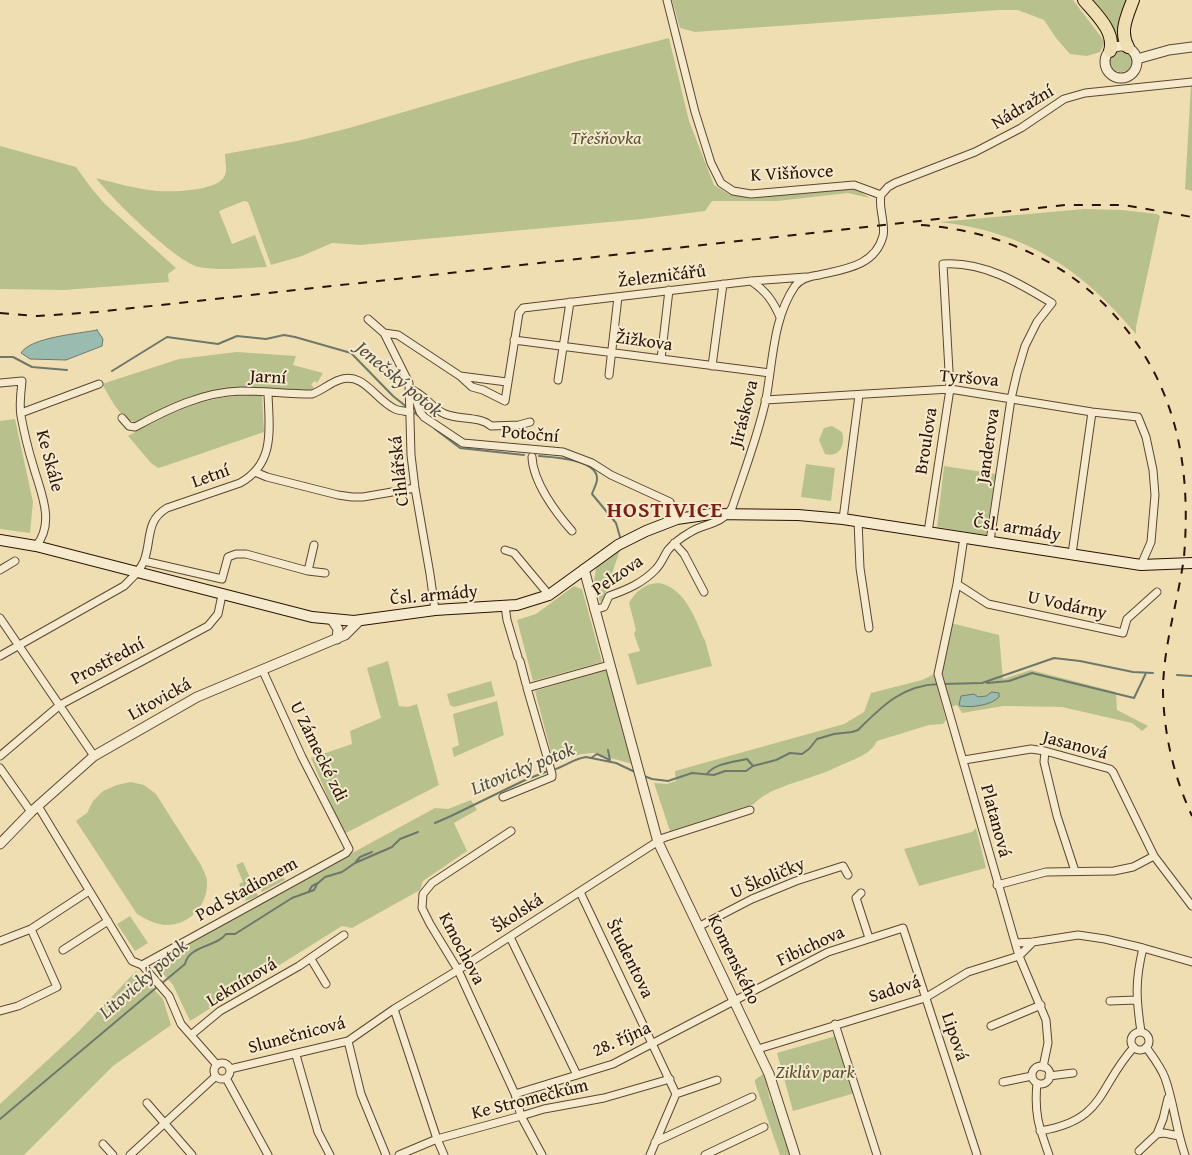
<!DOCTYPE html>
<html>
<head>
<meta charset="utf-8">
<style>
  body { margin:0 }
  canvas { display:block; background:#f0deb3 }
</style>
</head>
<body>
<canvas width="1192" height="1155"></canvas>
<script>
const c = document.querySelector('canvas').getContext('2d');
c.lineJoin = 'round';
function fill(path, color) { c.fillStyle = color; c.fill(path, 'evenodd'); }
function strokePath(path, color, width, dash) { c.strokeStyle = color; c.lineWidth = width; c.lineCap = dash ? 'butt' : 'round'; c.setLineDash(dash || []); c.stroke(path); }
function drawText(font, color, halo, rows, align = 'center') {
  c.font = font + ' "Gentium Book Plus",serif'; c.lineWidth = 4; c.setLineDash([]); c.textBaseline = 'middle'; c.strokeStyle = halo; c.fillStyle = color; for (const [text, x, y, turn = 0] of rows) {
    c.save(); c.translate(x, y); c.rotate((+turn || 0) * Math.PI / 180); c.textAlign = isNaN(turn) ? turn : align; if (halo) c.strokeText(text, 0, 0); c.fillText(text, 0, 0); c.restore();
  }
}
const green = new Path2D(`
  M672,0h401l32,42 -5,10 -13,4 -17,-2 -14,-16 -12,-18 -26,-10h-19l-304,22 -15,-4z
  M1092,0h35l-7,42h-4z
  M669,38l20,83 25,64 16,10 21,2 103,-9 16,10 -22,-5 -71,8h-65l-7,10 -63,8 -282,26 -28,-2 -30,13 -31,9 -23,-63 -4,-1 -25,10 13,33 23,-9 12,32c-22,1 -46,4 -68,0 -22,-4 -89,-70 -103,-89 19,5 41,11 61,13 15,1 59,0 67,-14 4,-6 1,-15 1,-23l72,-13 52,-13 229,-67z
  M1110 61a11 11 0 1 1 22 0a11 11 0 1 1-22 0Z
  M1191,85h1v106l-7,-2z
  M0,146l76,21 16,22 13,15 71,64 -8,6 1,8 -105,8 -64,-1z
  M1084,209l38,1 35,4 3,2 -24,111v7c-54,-65 -112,-103 -197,-112z
  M237,352l59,4 -3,9 30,8 -6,10 -2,-2 -4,3 3,4 -2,3 -117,5 -27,10 -29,16c-17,2 -29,-25 -37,-38l77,-25z
  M262,395l2,37 -96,33 -10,3 -7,-5 -23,-27c47,-26 79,-42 134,-41z
  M15,419l18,83 -3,31 -30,-4v-108z
  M832,426l10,6c4,12 -2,26 -17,22l-6,-14 5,-12z
  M806,464l29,4 -4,33 -30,-4z
  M944,466l52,8 -10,61 -49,-8z
  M620,550l-17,50 -3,2 -6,-21 2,-13z
  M659,583c26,5 36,35 45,56l1,1 7,26 -75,19 -9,-31 12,-3 -6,-17 2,-4 -7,-27c6,-11 16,-20 30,-20z
  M574,586l8,3 20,73 -69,19 -16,-61 19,-6z
  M951,623l48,12 4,44 28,-9 85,22 1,18 31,16 -6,5 -10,-8 -70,-16 -59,-1 -41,7 -5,-8 -6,2 -9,-36z
  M388,661l11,45 9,1 9,-3 22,81 -95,49 -33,-76 41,-14 -2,-13 31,-13 -14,-50z
  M606,670l26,94 -39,-11 -12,1 -27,10 -19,-73z
  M934,674l12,46 -3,4 -14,1 -52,16c-5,12 -20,17 -31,22 -10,4 -19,9 -29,12 -18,7 -50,14 -63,29l-84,27 -16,-48 13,1 9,-3 -1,-10 169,-47 20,-12 7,-19 51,-13z
  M491,681l4,15 -41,11 -4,-2 -3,-11z
  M497,701l7,34 -50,22 -2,-9 7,-3 -6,-31z
  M131,782l13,3 12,9 45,71c2,5 5,10 6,15 2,24 -17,46 -42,45 -11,-1 -19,-6 -28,-11l-61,-93 11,-8 6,-12 10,-10 14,-6z
  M471,800l6,10 -23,13 13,28 -44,30 -3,9 -68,38 -10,-2 -152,95 -17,-36 -18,-20 2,-6 278,-151 13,1z
  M976,828l10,40 -67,18 -15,-37 68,-17z
  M243,862l15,34 -12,5 -7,-17 4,-2 -7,-17z
  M280,871l5,9 -23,12 -5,-10z
  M130,916l18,27 -13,8 -18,-27z
  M136,971l27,28 8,26 -58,41 -89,89h-24v-51l79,-73z
  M836,1036l19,57 -62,18 -16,-58z
  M764,1073l6,27 8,8 14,47h-12l-25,-72v-3z`);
const water = new Path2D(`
  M97,330l6,9 -1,7 -36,14 -36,-1 -9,-6c10,-16 57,-19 76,-23z
  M992,692l7,1v4c-7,8 -28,11 -38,9l-2,-1 2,-9 13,-2 4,3 8,-1z`);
const stream = new Path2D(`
  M0,357h13l19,10 35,3
  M112,371l55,-34 51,7 19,-8 29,3 18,-4 11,2 56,16 42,43 15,12
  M411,410l9,7
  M435,429l25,19 64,7
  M539,456c13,1 59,3 58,23 0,5 -4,11 -5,15l24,29 4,14
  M1177,675l15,1
  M987,683l22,-2 23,-8 102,25 12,-25
  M944,684l38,-1 72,-25 26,3 53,11 20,1
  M608,750l2,10
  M591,758l6,-4 11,5 2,3
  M553,770c11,-3 22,-12 33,-13l30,6 19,9
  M707,774c8,-11 27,-12 40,-15l6,7
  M644,776l8,3 16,2 24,-8 22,2 11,-4h21l7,-5 23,-6 14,-7 12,1 7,-5 8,-10 17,-5 18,-2 6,-2c25,-25 45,-45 81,-46
  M435,823l16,-7 74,-36 23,-9
  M355,863l5,-6 12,-5
  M309,891l3,-5 6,-3
  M161,984l24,-20c4,-19 32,-17 41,-30h9l57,-36 22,-8 3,-6 8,-7 17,-5 13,-9 37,-16 8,-8 18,-7
  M0,1119l157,-132`);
const minor = new Path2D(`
  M667,0l28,112 16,51 10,20 12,8 18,3 103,-9 27,10
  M881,195l7,-8 7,-4 80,-31 46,-24 43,-29 21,-6 107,-11
  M751,281c15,10 22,20 29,36
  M368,319l16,14 25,50 2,72 4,33 15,86 5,36
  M384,333l14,2 62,41 47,6
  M514,340l256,33
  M661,359l8,-69
  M712,366l11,-82
  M609,375l9,-78
  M460,376l12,11 11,3 22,11 14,-88 4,-5 228,-27 55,-4
  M558,380l12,-78
  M0,383l22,-2c-1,11 -3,24 -1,35 3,16 7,33 12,49 7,26 23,57 3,81
  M410,389c14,4 21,19 35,25 14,6 35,2 46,12l28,-1 11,-3
  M410,395l5,2 5,15 4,5 39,26 100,9 29,11 19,12 59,27 7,17
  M765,400l185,-11 142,23 46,5 8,20 7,33 2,25 -4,47 -10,23
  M21,413l78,-29
  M122,418l7,8 6,1c33,-18 68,-35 106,-36 24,0 47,3 71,3 9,-3 18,-11 27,-14 25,-9 36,20 56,29 4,2 10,2 15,3
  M532,457c1,25 24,56 40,74
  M255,472l12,5 71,18 14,2h11l52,-9
  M843,519l16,-124
  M858,521l2,47 9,60
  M928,532l22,-143 -7,-125c40,-3 76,19 109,39l-15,19 -12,24 -8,27 -6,26 -21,142
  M964,537l-7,47 -19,90 81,282 27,64 2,23 -5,24
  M674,543l10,11 20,38
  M505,550l9,3 35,42
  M1072,554l20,-142
  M144,561l78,18 6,-22 8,-3h10l62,17 6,-26
  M0,570l15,-9
  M308,571l17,2
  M957,584l31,20 135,29 4,-14 30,-27
  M505,606l2,14 11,37
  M594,610l10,-3 5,-11c17,-6 34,-13 47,-27 5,-5 8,-13 12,-19 6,-7 14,-13 21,-17 16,-11 30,-6 43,-25 12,-36 26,-72 34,-109 7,-38 7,-81 29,-113 6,-8 15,-10 24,-11 26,-6 56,-9 64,-39 3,-13 -5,-28 -2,-41
  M0,618l94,138
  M0,656l124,-70c8,-8 16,-15 20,-25 8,-21 1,-40 23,-53l73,-25c36,-20 29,-55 28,-90
  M520,661l6,23
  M1045,751l-1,11 13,54 18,55
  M0,756l60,-51 148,-79 10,-12 4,-19
  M964,760l67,-11 14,2 65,18 3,3 41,84 38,50
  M0,768l31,44
  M503,797l49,-20v-3l-25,-86 82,-23
  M38,806l94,155 10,4 204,-112 3,-4 -47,-92 -40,-88
  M511,831l-79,52 -9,11 -1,14 8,16 28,46 57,124 6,22 21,39
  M997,885l49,-13 68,-1 19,-4 21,-11
  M580,892l96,202
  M861,893l-5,5 13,40
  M698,927l54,-28 44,-18 47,-15 5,9
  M510,937l67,138
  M0,941l31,-12 58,-38
  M1016,943l17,-1 45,-7 27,4 38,9 49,14
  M63,950l45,-29
  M311,959l15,25
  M142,965l27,31 12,28 36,41
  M1110,1001l26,-1
  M394,1009l43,130 7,16
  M0,1011l18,-5 39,-19 -26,-58
  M835,1024l42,131
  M991,1026l50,-21
  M1141,1032c-5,-34 -6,-51 2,-84
  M1131 1041a9 9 0 1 1 18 0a9 9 0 1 1-18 0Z
  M191,1035l29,-24 79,-45 45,-31
  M348,1041l13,53 25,61
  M1146,1047c7,10 15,20 19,31 9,25 11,52 20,77
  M758,1049l167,-51 43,-26 51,-16 14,-14
  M296,1055l22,77 12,23
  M214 1071a8 8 0 1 1 16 0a8 8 0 1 1-16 0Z
  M1032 1075a9 9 0 1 1 18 0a9 9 0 1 1-18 0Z
  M230,1069l118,-28 46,-32 64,-39 205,-132 87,-28
  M1049,1076l24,-3
  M226,1078l42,77
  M1003,1082l29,-6
  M1037,1083c-3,31 2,44 12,72
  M515,1094l98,-30 215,-112 75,-24 74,227
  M676,1094l41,-14
  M147,1103l45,52
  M1040,1131c66,-11 57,-43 94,-84
  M1157,1134l7,-1 15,3
  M655,1142l97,-45
  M103,1144l10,11
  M1139,1151l18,-17 6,-15 5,-21
  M130,1155l86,-79
  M399,1155l38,-16 84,-23 23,-7 60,-11 66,-19
  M650,1155l26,-61
  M705,1155l59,-28`);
const tertiary = new Path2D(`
  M1105 62a16 16 0 1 1 32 0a16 16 0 1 1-32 0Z
  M1137,59l32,-9 23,-3
  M584,569l74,273 111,232 26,81
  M332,620l6,9 -1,10
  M0,844l31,-32 63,-56 103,-59 148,-62 14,-14`);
const secondary = new Path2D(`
  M0,540l36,6 276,71 42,4 81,-11 82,-5 32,-10 69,-50 28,-14 31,-12 34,-5 87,1 45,4 298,46 51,-2`);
const motorway = new Path2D(`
  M1084,0c11,13 32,32 26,51
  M1128,47c-9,-15 -1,-31 5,-47`);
const rail = new Path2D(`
  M921,225c69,5 133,30 183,79 70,71 88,155 80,253 -6,45 -21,89 -21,135 1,43 11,85 29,124
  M0,313l37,3 60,-4 968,-107h59l68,12`);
const streetNames = [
  ["Nádražní",1023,108,-31],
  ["K Višňovce",792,174,-3],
  ["Železničářů",662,277,-7],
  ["Žižkova",644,342,8],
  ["Jarní",268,378,3],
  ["Tyršova",969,379,5],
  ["Jiráskova",745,414,-76],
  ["Potoční",530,435,5],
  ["Broulova",927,441,-81],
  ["Janderova",989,446,-82],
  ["Ke Skále",49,461,75],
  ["Cihlářská",400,471,-96],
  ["Letní",211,477,-20],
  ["Čsl. armády",1017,529,9],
  ["Pelzova",618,576,-34],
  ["Čsl. armády",434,596,-5],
  ["U Vodárny",1067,606,12],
  ["Prostřední",108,662,-28],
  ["Litovická",160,700,-29],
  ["Jasanová",1075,746,15],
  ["U Zámecké zdi",318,752,64],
  ["Platanová",995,821,75],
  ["U Školičky",768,879,-23],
  ["Pod Stadionem",247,890,-29],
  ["Školská",518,914,-33],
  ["Fibichova",811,947,-25],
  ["Kmochova",461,949,62],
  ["Študentova",629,959,64],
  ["Komenského",733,960,64],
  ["Leknínová",242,983,-31],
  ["Sadová",895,990,-18],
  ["Slunečnicová",297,1036,-15],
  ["Lipová",954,1037,71],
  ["28. října",622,1040,-24],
  ["Ke Stromečkům",530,1100,-14]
];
const parkNames = [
  ["Třešňovka",606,139],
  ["Ziklův park",815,1073]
];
const waterNames = [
  ["Jenečský potok",398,380,40],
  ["Litovický potok",523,770,-22],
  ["Litovický potok",144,980,-41]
];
const districtNames = [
  ["HOSTIVICE",665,511]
];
fill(green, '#b8c18e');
fill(water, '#9abcb0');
strokePath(water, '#6d786b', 1);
strokePath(stream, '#6d786b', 2);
strokePath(minor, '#5c4630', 9);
strokePath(tertiary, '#5c4630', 11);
strokePath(secondary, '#2a1304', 12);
strokePath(motorway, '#2a1304', 14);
strokePath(minor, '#f5eace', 7);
strokePath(tertiary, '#f5eace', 9);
strokePath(secondary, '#f5eace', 10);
strokePath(motorway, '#f0deb3', 12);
strokePath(rail, '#2a1304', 2, [9, 9]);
drawText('18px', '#2a1304', '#f5eace', streetNames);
drawText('italic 18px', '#5c5034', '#f5eace', parkNames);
drawText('italic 19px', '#514e40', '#f5eace', waterNames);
c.letterSpacing = '1px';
drawText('bold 22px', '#7a1f14', '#f5eace', districtNames);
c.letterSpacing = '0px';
</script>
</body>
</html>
